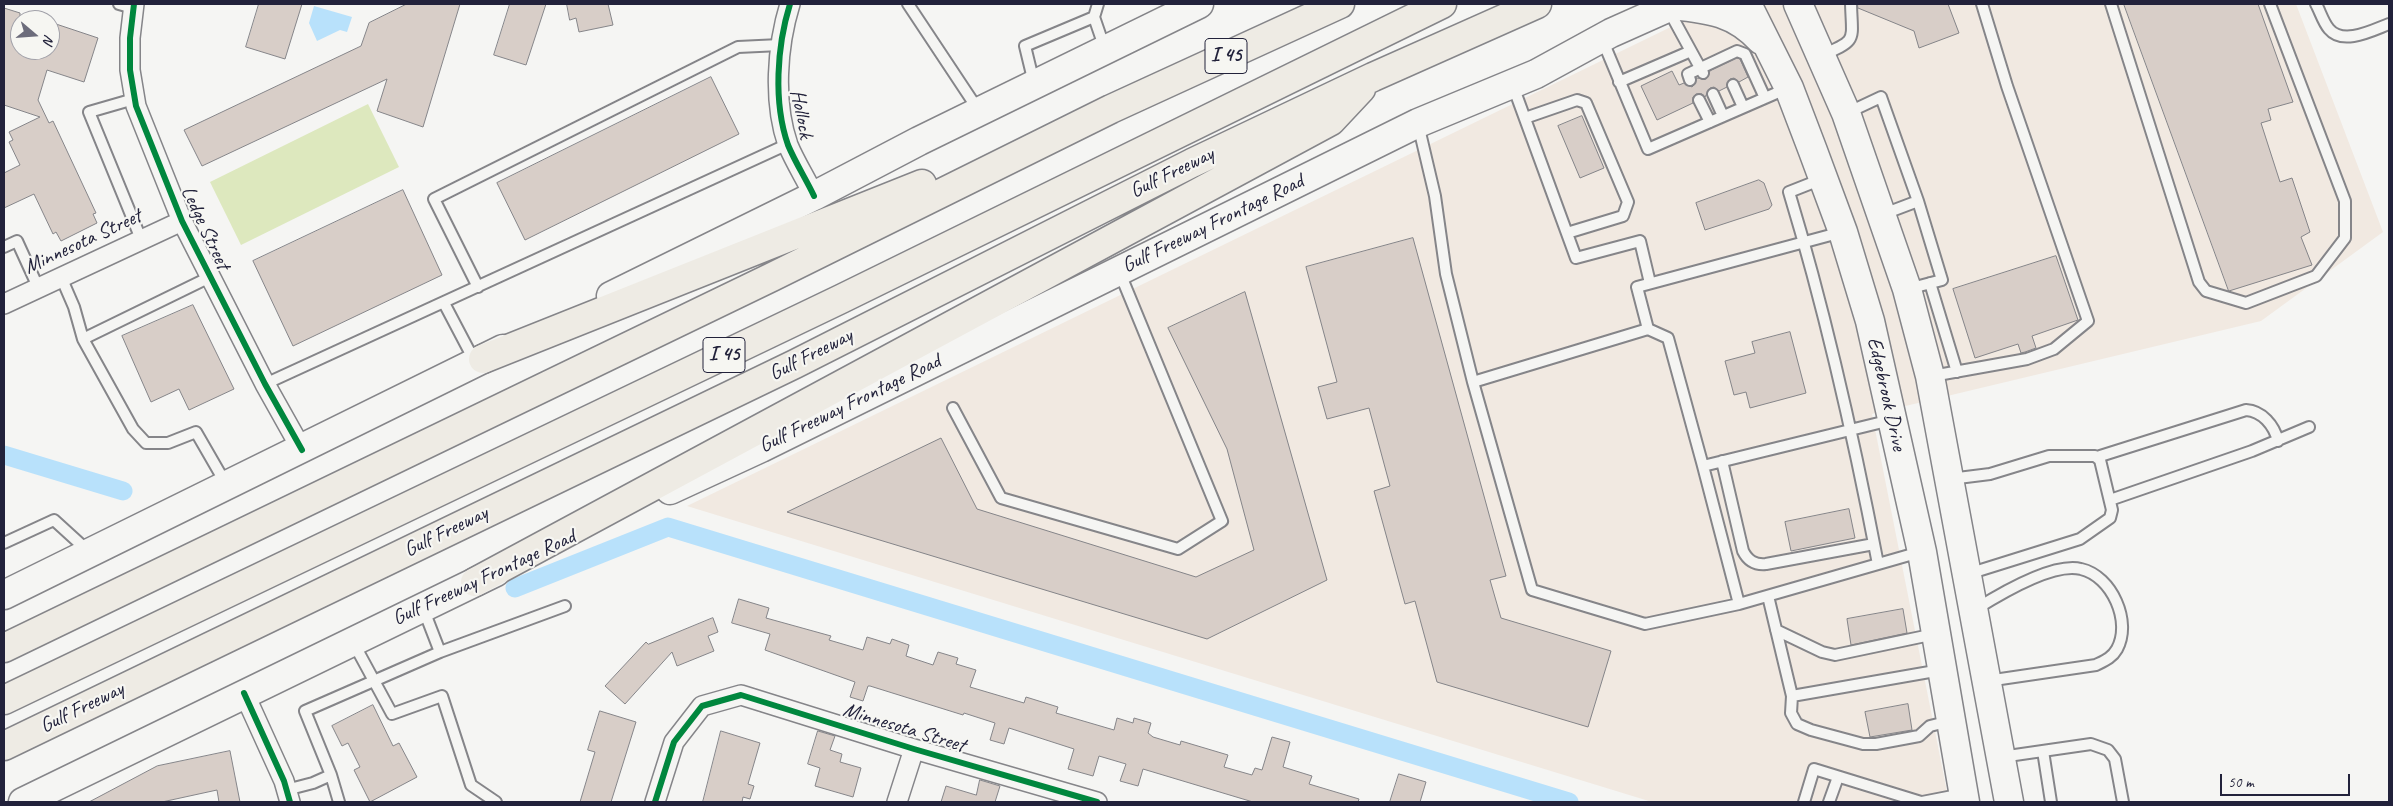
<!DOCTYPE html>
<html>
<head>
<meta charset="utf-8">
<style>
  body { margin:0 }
  #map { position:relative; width:2393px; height:806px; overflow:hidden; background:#f5f5f3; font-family:Caveat,sans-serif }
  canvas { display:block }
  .frame { position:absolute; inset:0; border:5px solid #22223b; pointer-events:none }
  .north { position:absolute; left:10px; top:10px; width:50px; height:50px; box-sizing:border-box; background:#f6f6f2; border:1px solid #a1a1a9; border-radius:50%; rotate:108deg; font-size:14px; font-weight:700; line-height:20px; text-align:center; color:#22223b }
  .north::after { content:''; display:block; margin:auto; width:18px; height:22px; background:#6c6c7b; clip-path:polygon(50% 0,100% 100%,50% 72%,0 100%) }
  .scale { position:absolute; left:2220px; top:774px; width:130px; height:22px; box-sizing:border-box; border:2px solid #22223b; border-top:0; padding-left:6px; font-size:15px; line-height:18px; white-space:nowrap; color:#22223b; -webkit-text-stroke:4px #f6f6f2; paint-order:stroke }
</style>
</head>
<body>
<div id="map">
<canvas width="2393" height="806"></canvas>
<div class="frame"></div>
<div class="north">N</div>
<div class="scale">50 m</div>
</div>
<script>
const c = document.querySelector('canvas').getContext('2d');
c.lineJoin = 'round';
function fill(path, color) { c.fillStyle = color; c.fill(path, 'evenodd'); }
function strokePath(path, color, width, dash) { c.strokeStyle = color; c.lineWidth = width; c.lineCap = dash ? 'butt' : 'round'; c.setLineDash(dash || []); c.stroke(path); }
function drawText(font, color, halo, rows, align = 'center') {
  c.font = font + ' Caveat,sans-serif'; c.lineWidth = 4.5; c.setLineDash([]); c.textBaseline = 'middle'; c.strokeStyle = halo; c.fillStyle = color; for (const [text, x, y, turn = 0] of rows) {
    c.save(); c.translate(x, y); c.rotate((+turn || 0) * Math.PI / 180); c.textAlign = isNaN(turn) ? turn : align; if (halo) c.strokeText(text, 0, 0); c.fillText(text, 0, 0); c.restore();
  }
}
const built = new Path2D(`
  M1718,4h578l87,228 -122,89 -389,93 77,388h-297l-965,-296z`);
const green = new Path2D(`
  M368,104l31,63 -158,78 -31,-63z`);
const water = new Path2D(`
  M314,6l38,11 -5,15 -7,-2 -23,11 -8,-18z`);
const canal = new Path2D(`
  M4,455l119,36
  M515,588l153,-61 901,275`);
const building = new Path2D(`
  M259,4h43l-17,55 -39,-12z
  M407,4h53l-37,123 -46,-16 10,-32 -185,87 -18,-36 177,-84 8,-23z
  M510,4h36l-20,61 -32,-10z
  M567,4h41l5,21 -34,7 -3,-14 -6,2z
  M1858,4h90l11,29 -40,15 -5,-17 -56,-23z
  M2124,4h134l35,98 -25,7 3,11 -10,3 19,59 12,-4 18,54 -9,5 11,28 -83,26z
  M4,8l16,5v37h30v-28l48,16 -14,44 -37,-12 -9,30 11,23 4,-2 43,92 -3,1 4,9 -36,18 -5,-9 -3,2 -19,-40 -30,14v-35l16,-8 -11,-23 4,-2 -4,-8 31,-15 -36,-12z
  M1737,58l3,1 8,18 -9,5 -5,-4 -4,1 -3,8 -8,4 -5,-4 -4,1 -5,9 -3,-3h-6l-3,3v6l-36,17 -16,-34 31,-15 7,14 5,-2 8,4 3,-3 1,-6 10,1 4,-8z
  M711,77l28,57 -214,106 -28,-57z
  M1582,116l22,52 -24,10 -22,-52z
  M1759,180l5,3 8,22 -3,4 -64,21 -9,-27z
  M403,190l39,85 -149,71 -40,-85z
  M1413,238l93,338 -16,4 11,38 110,33 -23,76 -151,-45 -22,-81 -10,3 -31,-113 16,-5 -21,-78 -42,11 -9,-32 19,-5 -31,-115z
  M2056,256l22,64 -46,16 4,12 -11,4 -4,1 -3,-9 -43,14 -22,-69z
  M1245,292l82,288 -120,59 -420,-127 154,-74 36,71 219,68 58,-27 -27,-101 -59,-121z
  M193,305l41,84 -45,21 -10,-21 -28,13 -29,-66z
  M1790,332l16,61 -56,15 -4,-16 -12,3 -9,-34 30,-8 -3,-11z
  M1849,509l6,29 -64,13 -6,-29z
  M739,599l30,9 -3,10 65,18 -2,4 34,10 4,-13 23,7 2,-5 17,6 -3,11 27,9 5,-13 20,6 -2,6 20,6 -6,17 54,16 2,-6 32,10 -2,6 58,17 3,-12 16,5 1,-5 17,5 -3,10 5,4 27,8 1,-4 47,14 -4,12 28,8 3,-7 7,2 10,-33 18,5 -7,25 29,9 -3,8 50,15 -1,3h-105l-110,-33 -5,17 -18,-5 6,-17 -27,-8 -6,20 -25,-7 6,-20 -65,-21 -5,16 -14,-4 5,-17 -31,-10 -1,2 -93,-29h-2l-5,15 -13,-4 5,-15 -90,-32 5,-16 -38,-11z
  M1903,609l4,24 -56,12 -4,-26z
  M713,618l5,14 -10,4 6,15 -37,15 -5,-14 -47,52 -20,-18 41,-44 2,2z
  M1908,704l4,26 -42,7 -5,-25z
  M373,705l20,41 6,-3 18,34 -47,25 -16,-32 6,-3 -12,-24 -6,3 -10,-20z
  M600,711l36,11 -25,80h-31l15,-50 -7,-2z
  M721,731l39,12 -12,41 6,2 -4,13 -7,-2 -1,5h-39z
  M818,731l17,5 -5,14 12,4 -2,8 21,6 -8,29 -38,-11 5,-18 -12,-4z
  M230,751l10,51h-21l-2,-12 -55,12h-73l68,-36z
  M1399,774l27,8 -6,20h-30z
  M980,780l20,6 -5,16h-54l5,-16 30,9z`);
const lane = new Path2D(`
  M119,4l14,4
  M908,4l71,107
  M2111,4l88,278 7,9 40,12 70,-27 29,-38v-37l-75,-197
  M2316,4c4,7 7,18 13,25 14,17 44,1 60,-5
  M1668,9l35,64
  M1094,17l11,32
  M1602,39l46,110 140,-61
  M1822,55c36,-15 30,-14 29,-51
  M1690,80l-2,-6 49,-23 8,3 20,44
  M1619,82l72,-31
  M1034,83l-9,-37 69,-29 4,-13
  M1733,85l10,22
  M1513,86l63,172 64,-17 10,42
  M1713,94l10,22
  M134,99l-45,13 52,127
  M1699,100l11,22
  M1847,113l34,-16 37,104 24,79 -34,9
  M1525,118l52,-18 9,3 42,99 -5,14 -56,17
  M1418,124l17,72 11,78 27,108 59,208 113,34 94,-20 181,-52
  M1822,179l-33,13c37,122 65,247 89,372
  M1881,215l37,-14
  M4,247l13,-6 21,46
  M61,277l13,30 9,32
  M210,277l-127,62 50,90 13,14h22l28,-11 30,52
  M1930,283l27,89
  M478,287l-44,-88 304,-152 42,-2
  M444,303l31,59
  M1932,376l95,-17 27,-10 34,-28 -81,-235 -25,-82
  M1473,382l175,-53
  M265,384l523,-240
  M953,408l48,90 177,51 44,-28 -103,-250
  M2097,457l149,-47c16,1 28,15 32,31
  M1722,461l21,90c5,10 12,14 23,13l108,-20
  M1703,466l-35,-128 -20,-9 -11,-42 205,-55
  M1950,479l40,-5 59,-18h46l5,4 12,50 -2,8 -30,21 -112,35
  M2110,500l142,-49 57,-24
  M4,543l50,-23 34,31
  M1768,596l24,100 149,-26
  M1739,604l-36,-138 188,-46
  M1976,609c24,-15 77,-47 105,-40 31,7 51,53 36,80 -5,9 -13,12 -21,16l-109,16
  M1776,630l46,22 13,3 100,-21
  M353,642l39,72 50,-18 29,89 25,17
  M440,652l125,-46
  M1792,696l-1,17 6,11 14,6 52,14h13l43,-8 11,-10 20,-5
  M2043,751l8,51
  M2001,757l90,-13 17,6 7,9 8,43
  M331,775l-26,-64 135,-59 -17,-44
  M286,790l27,-7 18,-8 8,27
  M1804,802l10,-33 107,33
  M1829,802l9,-25
  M1922,802l41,-8`);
const street = new Path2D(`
  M134,4l-4,34v32l6,36 46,115 83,163 37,66
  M790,4c-13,42 -17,98 -2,141 7,17 18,34 26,51
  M4,304l178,-83
  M244,693l40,88 6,21
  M655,802l19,-60 28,-36 39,-11 173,54 183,53
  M897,802l17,-53`);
const secondary = new Path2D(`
  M1747,4l42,84 24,63 30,81 27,89 52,231 43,250
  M1798,4l48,109 61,176 23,87 79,426
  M1673,5c37,4 62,7 88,35
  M611,296l203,-100 105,-55 280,-137
  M670,490l91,-42 657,-325 118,-49 75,-41 65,-29
  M4,595c167,-81 333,-164 499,-246
  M23,802l473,-230`);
const highway = new Path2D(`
  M483,359l439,-175
  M475,582l856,-461 30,-32
  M4,648l768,-371 339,-168 229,-105
  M4,700l837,-401 601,-295
  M4,746l791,-382 397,-201 181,-86 164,-73`);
const cycleway = new Path2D(`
  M134,4l-4,34v32l6,36 46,115 83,163 37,66
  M790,4c-13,42 -17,98 -2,141 7,17 18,34 26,51
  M244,693l40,88 6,21
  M655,802l19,-60 28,-36 39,-11 173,54 183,53`);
const shields = [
  [1226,56,42],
  [724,355,42]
];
const shieldNames = [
  ["I 45",1226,56],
  ["I 45",724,355]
];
const streetNames = [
  ["Hollock",801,114,79],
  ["Gulf Freeway",1172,173,-26],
  ["Gulf Freeway Frontage Road",1213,224,-26],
  ["Ledge Street",205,228,65],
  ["Minnesota Street",83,242,-25],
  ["Gulf Freeway",811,355,-27],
  ["Edgebrook Drive",1886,394,77],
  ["Gulf Freeway Frontage Road",850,404,-26],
  ["Gulf Freeway",446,532,-26],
  ["Gulf Freeway Frontage Road",484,578,-25],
  ["Gulf Freeway",82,708,-26],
  ["Minnesota Street",904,728,17]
];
fill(built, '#f1e9e1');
fill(green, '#dde8be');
fill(water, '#b8e1fb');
strokePath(canal, '#b8e1fb', 19);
fill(building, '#d8cec8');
strokePath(building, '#858589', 1);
strokePath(lane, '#858589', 14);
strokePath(street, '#858589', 22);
strokePath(secondary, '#858589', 31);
strokePath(highway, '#858589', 31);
strokePath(lane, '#f5f5f3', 10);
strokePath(street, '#f5f5f3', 19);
strokePath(secondary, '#f5f5f3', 28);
strokePath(highway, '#eeebe4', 28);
strokePath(cycleway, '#00873e', 6);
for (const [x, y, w] of shields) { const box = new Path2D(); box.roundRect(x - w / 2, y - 17.5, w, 35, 4); c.fillStyle = '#f6f6f2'; c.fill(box); strokePath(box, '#22223b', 1); }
drawText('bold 20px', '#22223b', null, shieldNames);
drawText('21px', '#22223b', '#f6f6f2', streetNames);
</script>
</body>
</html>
